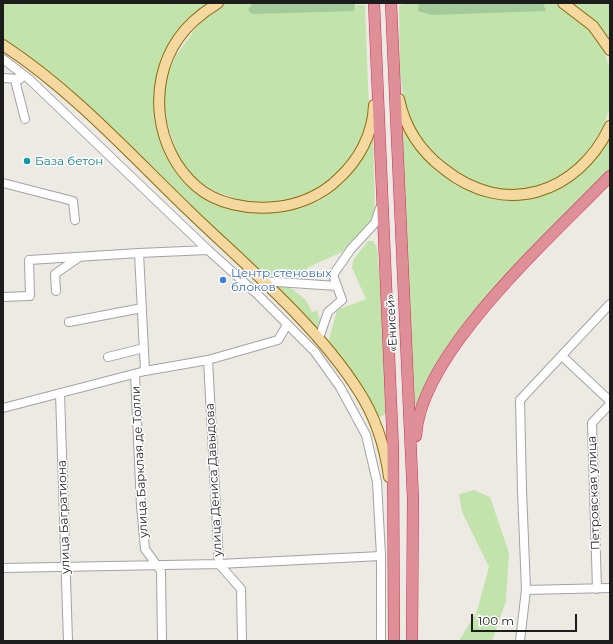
<!DOCTYPE html>
<html>
<head>
<meta charset="utf-8">
<style>
  body { margin:0 }
  #map { position:relative; width:613px; height:644px; overflow:hidden; background:#edeae3; font-family:Montserrat,sans-serif }
  canvas { display:block }
  .frame { position:absolute; inset:0; border:4px solid #1c1c1c; pointer-events:none }
  .scale { position:absolute; left:471px; top:614px; width:106px; height:18px; box-sizing:border-box; border:2px solid #1c1c1c; border-top:0; padding-left:5px; font-size:12px; line-height:14px; white-space:nowrap; color:#1c1c1c; -webkit-text-stroke:3px #fff; paint-order:stroke }
</style>
</head>
<body>
<div id="map">
<canvas width="613" height="644"></canvas>
<div class="frame"></div>
<div class="scale">100 m</div>
</div>
<script>
const c = document.querySelector('canvas').getContext('2d');
c.lineJoin = 'round';
function fill(path, color) { c.fillStyle = color; c.fill(path, 'evenodd'); }
function strokePath(path, color, width, dash) { c.strokeStyle = color; c.lineWidth = width; c.lineCap = dash ? 'butt' : 'round'; c.setLineDash(dash || []); c.stroke(path); }
function drawText(font, color, halo, rows, align = 'center') {
  c.font = font + ' Montserrat,sans-serif'; c.lineWidth = 3; c.setLineDash([]); c.textBaseline = 'middle'; c.strokeStyle = halo; c.fillStyle = color; for (const [text, x, y, turn = 0] of rows) {
    c.save(); c.translate(x, y); c.rotate((+turn || 0) * Math.PI / 180); c.textAlign = isNaN(turn) ? turn : align; if (halo) c.strokeText(text, 0, 0); c.fillText(text, 0, 0); c.restore();
  }
}
const grass = new Path2D(`
  M3,3h205l-18,15 -33,57 -3,29 13,50 10,18 15,16 50,22 33,2 27,-4 23,-10 18,-15 20,-26 10,-22 2,78 -6,10 -27,29 -33,15 -9,7 -7,2 -29,-1 -8,-3 -187,-181 -50,-41 -16,-10z
  M224,3h131v2h10l4,106 -4,22 -28,44 -18,15 -45,12 -34,-4 -24,-8 -17,-11 -13,-13 -10,-18 -8,-24 -4,-21 2,-26 9,-22 31,-43z
  M412,3h142l36,26 14,21 6,20v36l-4,14 -10,23 -13,18 -35,24 -24,6 -25,-1 -22,-5 -22,-12 -34,-34 -15,-26 -6,-38 -1,-70z
  M571,3h39v40l-15,-19z
  M400,120c4,8 7,17 13,24 54,74 155,77 197,-10v38l-179,204 -19,38z
  M368,241h5l4,6 10,123 -1,43 -5,4 -4,-1 -49,-73 9,-33 29,-11 -14,-31 1,-8z
  M272,287h18l16,13 6,12 5,-2 3,10 -4,10z
  M474,490l16,7 19,56 -3,48 -14,40h-33l18,-30 12,-44 -27,-55 -3,-18z`);
const forest = new Path2D(`
  M252,3h103l-1,8 -102,3 -4,-4z
  M431,3h112l3,8 -114,4 -14,-4 1,-7z`);
const minor = new Path2D(`
  M3,59l26,20 179,171 48,43 59,59 25,35 26,48 11,47 4,74v85
  M3,78l17,1
  M15,80l10,39
  M3,183l70,18 2,19
  M262,281l75,5
  M56,291l-1,-17 23,-16
  M3,297l27,-1 -1,-36 110,-7
  M69,322l73,-14
  M319,338l9,-26 14,-12 -9,-25 18,-26 24,-26 5,-15
  M562,356l48,45
  M108,357l36,-9
  M208,360l11,204 22,25 1,52
  M145,371l-6,-118 69,-3
  M135,374l6,132 4,43 16,22 1,70
  M60,393l8,248
  M3,408l142,-37 63,-11 70,-20 9,-15
  M3,568l216,-4 162,-8
  M597,589l-5,-166 18,-19
  M526,590l84,-2
  M520,641l6,-51 -4,-100 -2,-90 90,-96`);
const major = new Path2D(`
  M218,3c-16,10 -30,21 -40,36 -31,45 -23,111 18,147 20,18 53,24 80,21 22,-2 46,-12 62,-28 21,-19 35,-45 36,-74
  M563,3l30,23 17,24
  M3,45c69,45 126,108 185,165 57,55 127,113 170,180 17,26 27,57 31,87
  M399,99c6,29 21,52 45,70 61,49 134,25 166,-43`);
const highway = new Path2D(`
  M374,3l19,446 1,192
  M391,3l22,496 -1,142
  M416,436c4,-84 137,-200 194,-260`);
const markers = [
  [27,161,4,"#0f9aa8"],
  [223,280,4,"#3f7fe0"]
];
const cultureNames = [
  ["База бетон",35,161]
];
const shopNames = [
  ["Центр стеновых",231,273],
  ["блоков",231,287]
];
const streetNames = [
  ["«Енисей»",392,323,-93],
  ["улица Барклая де Толли",140,462,-93],
  ["улица Дениса Давыдова",214,480,-93],
  ["Петровская улица",594,493,-92],
  ["улица Багратиона",64,517,-92]
];
fill(grass, '#c2e4ac');
fill(forest, '#a4c99a');
strokePath(minor, '#a3a3a3', 10);
strokePath(major, '#8a6b0a', 12);
strokePath(highway, '#cb3058', 12);
strokePath(minor, '#fff', 8);
strokePath(major, '#f5d7a0', 10);
strokePath(highway, '#df8f97', 11);
for (const [x, y, r, color] of markers) { const dot = new Path2D(); dot.arc(x, y, r, 0, 2 * Math.PI); c.fillStyle = color; c.fill(dot); strokePath(dot, '#fff', 1.5); }
drawText('12px', '#0d838f', '#fff', cultureNames, 'left');
drawText('12px', '#366cbe', '#fff', shopNames, 'left');
drawText('12px', '#1c1c1c', '#fff', streetNames);
</script>
</body>
</html>
